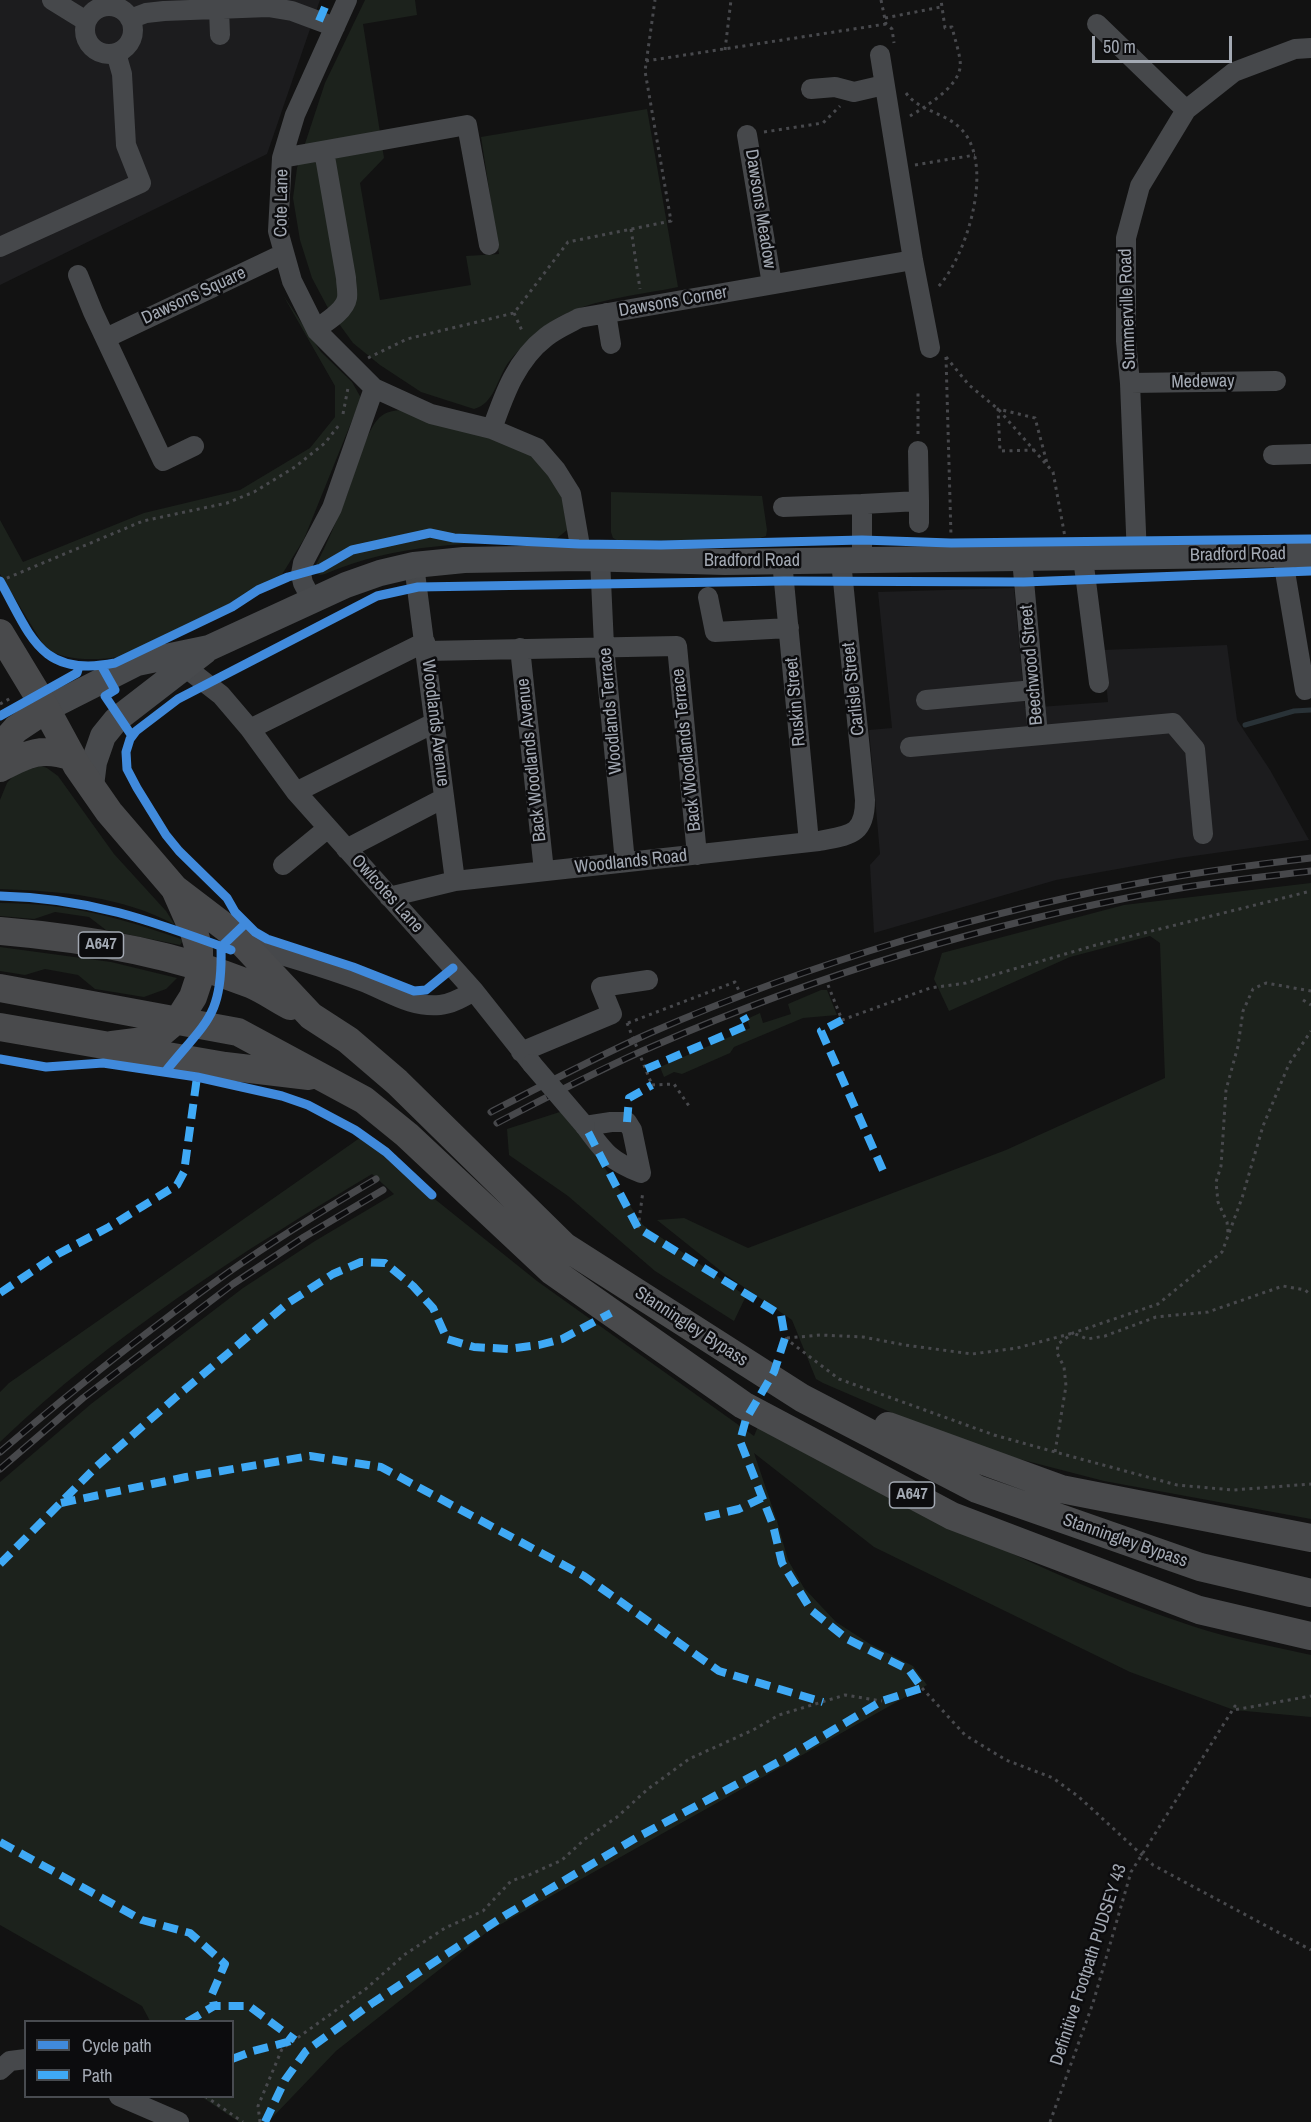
<!DOCTYPE html>
<html>
<head>
<meta charset="utf-8">
<style>
  body { margin:0 }
  #map { position:relative; width:1311px; height:2122px; overflow:hidden; background:#121212; font-family:"Archivo Narrow",sans-serif }
  canvas { display:block }
  .legend { position:absolute; left:24px; top:2020px; width:210px; height:78px; box-sizing:border-box; background:#0c0c0e; border:2px solid #484b50; margin:0; padding:8px 10px; list-style:none; font-size:18px; color:#a3a9b3 }
  .legend li { display:flex; align-items:center; gap:12px; height:30px }
  .legend b { width:30px; border:2px solid #484b50 }
  .scale { position:absolute; left:1092px; top:36px; width:140px; height:27px; box-sizing:border-box; border:3px solid #a3a9b3; border-top:0; padding-left:8px; font-size:18px; line-height:21px; white-space:nowrap; color:#a3a9b3; -webkit-text-stroke:4px #0c0c0e; paint-order:stroke }
</style>
</head>
<body>
<div id="map">
<canvas width="1311" height="2122"></canvas>
<ul class="legend">
<li><b style="height:8px;background:#408adc"></b>Cycle path</li>
<li><b style="height:8px;background:#3fa9f5"></b>Path</li>
</ul>
<div class="scale">50 m</div>
</div>
<script>
const c = document.querySelector('canvas').getContext('2d');
c.lineJoin = 'round';
function fill(path, color) { c.fillStyle = color; c.fill(path, 'evenodd'); }
function strokePath(path, color, width, dash) { c.strokeStyle = color; c.lineWidth = width; c.lineCap = dash ? 'butt' : 'round'; c.setLineDash(dash || []); c.stroke(path); }
function drawText(font, color, halo, rows, align = 'center') {
  c.font = font + ' "Archivo Narrow",sans-serif'; c.lineWidth = 5; c.setLineDash([]); c.textBaseline = 'middle'; c.strokeStyle = halo; c.fillStyle = color; for (const [text, x, y, turn = 0] of rows) {
    c.save(); c.translate(x, y); c.rotate((+turn || 0) * Math.PI / 180); c.textAlign = isNaN(turn) ? turn : align; if (halo) c.strokeText(text, 0, 0); c.fillText(text, 0, 0); c.restore();
  }
}
const built = new Path2D(`
  M0,0h320l-53,154 -267,131z
  M1014,588l11,120 83,-6 -5,-52 124,-5 10,75 33,50 39,70 -130,18 -123,22 -182,53 -4,-68 10,-11 -11,-124 23,-2 -14,-136z`);
const green = new Path2D(`
  M365,0h50l2,15 -54,9 21,134 -24,25 20,117 91,-15 -5,-29 33,-2 -18,-117 166,-28 31,178c-38,8 -96,13 -127,35 -16,10 -31,26 -43,41 -11,16 -14,41 -34,46l-53,-17 -41,-27 -27,-22 -24,-33 -17,-32 -12,-38 -7,-42 4,-30 28,-85z
  M283,295l38,57 31,30 9,16 -57,141 -23,37 -23,11 -29,17 -110,53c-21,3 -59,5 -75,-11l-44,-72v-54l23,42 121,-49 96,-23 70,-42 25,-31v-31z
  M405,410c10,5 20,10 30,13 29,9 62,14 89,28 27,15 44,48 43,79l-11,9 -10,2c-78,2 -148,2 -221,33l-5,1 -4,-2 -1,-6c12,-23 22,-47 32,-72 7,-19 18,-63 32,-77 7,-7 16,-8 26,-8z
  M611,492l151,4 5,34 -1,6 -9,3 -138,2 -6,-3 -2,-6z
  M41,766l6,2 11,8 56,78 52,57 9,14c-52,-29 -116,-34 -175,-36v-89l7,-17 9,-10z
  M1311,883v636l-207,-38 -135,-35 -146,-63 -7,-4 -24,-59 -66,-45 -69,-55 27,-2 64,30 258,-98 159,-72 -5,-135 -10,-7 -80,21 -121,54 -15,-32 8,-26 182,-48z
  M0,903c67,0 118,14 181,36l1,3 -2,3 -74,-15 -17,-13 -34,-5 -21,7 -34,-3z
  M0,947l111,15 66,16 -11,11 -22,8 -49,-8 -17,-14 -33,-6 -20,6 -25,-4z
  M821,990h6l10,25 -34,3 -69,29 -4,6 -48,21 -8,-2 -10,5 -4,-10 90,-39 -3,-9 13,-6 3,10 28,-9 -3,-10z
  M566,1110l77,115 103,71 -12,25 -79,-50 -87,-75 -59,-41 -2,-26z
  M364,1135l52,49 121,97 217,155 5,-12c141,74 281,152 433,202 38,13 80,20 119,29v62l-77,-7 -104,-38 -256,-125 -120,-94 23,68 11,39 16,28 32,34 34,22 43,22 14,19 -440,247 -151,119 -68,71h-29l-37,-25 30,-1v-74l-82,-1 -8,-15 -142,-81v-443l91,-78 152,-116 72,-47 79,-47 -22,-20c-131,78 -262,162 -372,268v-50l9,-9z`);
const stream = new Path2D(`
  M1245,725l49,-14 17,-1`);
const path = new Path2D(`
  M881,0l5,24 6,5 2,14
  M885,18l56,-11
  M725,50l6,-50
  M646,61l240,-37
  M906,93c13,18 37,19 53,34 38,34 8,130 -22,161
  M910,116c15,-9 47,-28 50,-48 2,-9 -6,-31 -8,-41l-7,1 -4,-28
  M764,132l59,-9 17,-17
  M915,165l60,-10
  M631,229l9,60
  M514,313l9,20
  M946,357l23,28 29,24 55,63 12,65
  M946,357l5,179
  M368,358l39,-19 107,-26 54,-71 103,-21 -26,-150 10,-71
  M343,414l5,-26
  M918,434v-41
  M1035,450l-35,1 -2,-42 37,9 12,45
  M0,581l143,-60 84,-18 27,-11 41,-25 30,-24 14,-18
  M0,704l11,-6
  M828,985l14,35 88,-32 36,-5 130,-38 215,-54
  M1303,1000l8,5
  M628,1023l107,-41 4,9
  M652,1085l22,-1 15,22
  M638,1228l5,-37
  M1228,1232l-1,-10 -9,-20 -2,-20 5,-16 5,-76 12,-44 5,-35 10,-22 13,-6 45,8
  M785,1338l54,41 155,56 61,17 122,33 56,5 78,-6
  M787,1338l34,-3 42,2 42,8 67,9 45,-6 56,-15 14,6 18,-3 51,-19 52,-5 75,-26 22,4 6,5
  M1055,1452l11,-66 -2,-19 -7,-14 1,-9 15,-11 85,-29 64,-52 20,-54 21,-72 26,-62 22,-33
  M922,1688l43,47 41,25 47,18 26,19 74,68 158,85
  M205,2096l38,26
  M260,2122l-2,-16 24,-57 85,-61 37,-33 41,-27 38,-17 28,-30 18,-6 33,-15 23,-21 32,-22 31,-28 41,-30 64,-29 26,-15 66,-20 37,6
  M1050,2122l43,-119 38,-131 104,-166 -1,4 77,-14`);
const minor = new Path2D(`
  M52,0l34,21
  M347,0l-52,115 -13,43 -4,73 14,50 25,50 57,57 57,26 61,15 45,19 19,22 15,24 11,64
  M85 30a24 24 0 1 1 48 0a24 24 0 1 1-48 0Z
  M219,9l1,26
  M130,19l16,-6 18,-2 104,-4 24,4 43,16
  M1097,24l89,86
  M880,55l33,205 17,88
  M811,89l24,-2 19,5 30,-7
  M747,135l25,149
  M282,158l185,-33 22,120
  M0,247l141,-64 -15,-38 -4,-71 -6,-21
  M78,275l15,37 70,149 31,-15
  M606,313l5,31
  M316,329c10,-7 29,-18 31,-31 1,-6 -1,-14 -1,-20l-22,-127
  M106,338l177,-84
  M1130,383l146,-2
  M492,429c12,-34 24,-69 54,-92 10,-8 22,-13 33,-19l334,-58
  M1273,455l38,-1
  M919,501v22
  M862,504l57,-3 -1,-50
  M783,507l79,-3v57
  M1282,554l23,136
  M1137,557l-7,-174 -4,-42v-103l14,-52 46,-76 48,-38 61,-23 16,-1
  M1083,558l16,125
  M600,559l4,87 21,216
  M1022,559l16,176
  M782,561l27,281
  M414,565l41,316
  M708,597l7,35 74,-4
  M312,600l-9,-17 -2,-9 2,-11 29,-55 42,-120
  M520,648l24,223
  M426,651l251,-5 20,209
  M185,667l36,28 29,34 46,63 178,199 58,73
  M926,700l108,-10
  M250,729l175,-87
  M910,747l263,-24 22,26 8,85
  M296,792l138,-69
  M346,849l98,-51
  M283,865l45,-37
  M389,897l66,-16 364,-40c30,-6 46,-5 46,-41l-24,-239
  M247,945c38,11 77,22 114,36 27,10 49,27 79,24 12,-1 23,-8 34,-14
  M521,1052l91,-38 -11,-27 47,-7
  M611,1122h16l5,8 9,43c-31,-12 -37,-21 -56,-47z
  M0,2070l10,-9 16,-2
  M119,2096l60,26`);
const major = new Path2D(`
  M46,709l91,-46 72,-15 137,-63 34,-12 34,-8 50,-5 118,-2 143,4 586,-8
  M91,786l3,-24 9,-26 13,-16 88,-68`);
const highway = new Path2D(`
  M0,633l46,76 31,57 32,46 66,77 19,43 5,18v29l-6,18 -12,19 -19,16 -18,9 -32,4
  M0,747l16,-18 30,-20
  M0,768c27,-14 42,-22 72,-11
  M175,889l59,45 77,82 37,24 49,42 167,164 238,152 175,91 223,78 111,26
  M0,931c84,7 171,22 250,53 14,6 27,15 40,22
  M0,988l238,44 126,68 43,35 145,136 191,134 209,111 247,94 112,26
  M0,1027l225,39 84,10
  M888,1426l173,63 250,49`);
const rail = new Path2D(`
  M491,1112c52,-27 105,-55 159,-79 160,-70 340,-124 512,-154 50,-9 99,-15 149,-21
  M497,1123c52,-27 105,-55 159,-78 161,-70 333,-122 507,-154 49,-9 99,-14 148,-20
  M0,1452c73,-62 148,-122 226,-178 48,-34 99,-65 150,-95
  M0,1469l83,-71 150,-114 71,-47 79,-47`);
const pathBridge = new Path2D(`
  M627,1023l25,62`);
const minorBridge = new Path2D(`
  M532,1064l53,62`);
const quiet = new Path2D(`
  M319,21l9,-21
  M842,1020l-21,11 64,144
  M646,1069l102,-44 -5,-9
  M627,1122l2,-24 23,-13
  M0,1293l58,-39 51,-27 68,-42 7,-13 13,-95
  M61,1503l125,-26 124,-21 71,11 203,109 135,95 104,31
  M705,1517l34,-8 23,-11
  M0,1564l97,-98 79,-69 112,-94 45,-29 28,-12 24,1 28,23 20,22 14,31 27,8 34,2 31,-4 23,-6 49,-26
  M0,1842l142,78 48,13 35,31 -13,30 2,12
  M187,2022l27,-16h35l46,34
  M232,2059l21,-8 42,-11
  M265,2122l20,-42 21,-29 65,-47 133,-88 132,-78 150,-80 96,-57 40,-13 -13,-18 -62,-31 -36,-29 -29,-47 -9,-38 -33,-84 6,-22 28,-47 11,-34 -4,-23 -143,-87 -53,-102`);
const cycleway = new Path2D(`
  M0,581c31,55 40,97 115,82l117,-56 26,-17 30,-13 33,-9 31,-18 78,-17 24,5 125,6 82,1 201,-5 89,3 360,-4
  M101,665l14,25 -10,6 27,40
  M0,716l77,-43 2,-7
  M0,896c88,2 150,24 231,54
  M453,968l-27,22 -12,1 -61,-24 -86,-28 -12,-7 -20,-20 -8,-14 -48,-47 -13,-16 -29,-47 -10,-19 -1,-17 4,-13 6,-8 42,-32 199,-103 41,-9 366,-6 240,1 287,-11
  M0,1059l46,8 57,-4 94,14 85,19 26,9 47,25 31,22 46,43
  M165,1072c41,-51 58,-55 56,-125l25,-24`);
const shields = [
  [101,945,45],
  [912,1495,45]
];
const shieldNames = [
  ["A647",101,945],
  ["A647",912,1495]
];
const streetNames = [
  ["Cote Lane",282,203,-89],
  ["Dawsons Meadow",760,209,81],
  ["Dawsons Square",194,296,-25],
  ["Dawsons Corner",673,302,-10],
  ["Summerville Road",1128,309,-92],
  ["Medeway",1203,382,-1],
  ["Bradford Road",1238,555,-1],
  ["Bradford Road",752,561],
  ["Beechwood Street",1032,665,-95],
  ["Carlisle Street",854,689,-96],
  ["Ruskin Street",796,702,-95],
  ["Woodlands Terrace",611,711,-95],
  ["Woodlands Avenue",435,723,83],
  ["Back Woodlands Terrace",687,750,-96],
  ["Back Woodlands Avenue",532,760,-96],
  ["Woodlands Road",631,862,-6],
  ["Owlcotes Lane",387,894,48],
  ["Stanningley Bypass",691,1327,33],
  ["Stanningley Bypass",1125,1541,19],
  ["Definitive Footpath PUDSEY 43",1089,1965,-72]
];
fill(built, '#1c1c1e');
fill(green, '#1c221c');
strokePath(stream, '#293237', 5);
strokePath(path, '#48494d', 3, [3, 4.5]);
strokePath(minor, '#46484b', 20);
strokePath(major, '#484a4d', 26);
strokePath(highway, '#494a4c', 28);
strokePath(rail, '#47484b', 7);
strokePath(rail, '#0c0c0e', 4.5, [14]);
strokePath(pathBridge, '#48494d', 3, [3, 4.5]);
strokePath(minorBridge, '#46484b', 20);
strokePath(quiet, '#3fa9f5', 8, [15, 8]);
strokePath(cycleway, '#408adc', 9);
for (const [x, y, w] of shields) { const box = new Path2D(); box.roundRect(x - w / 2, y - 13, w, 26, 4.5); c.fillStyle = '#0c0c0e'; c.fill(box); strokePath(box, '#a3a9b3', 1.5); }
drawText('bold 16px', '#a3a9b3', null, shieldNames);
drawText('18px', '#a3a9b3', '#0c0c0e', streetNames);
</script>
</body>
</html>
